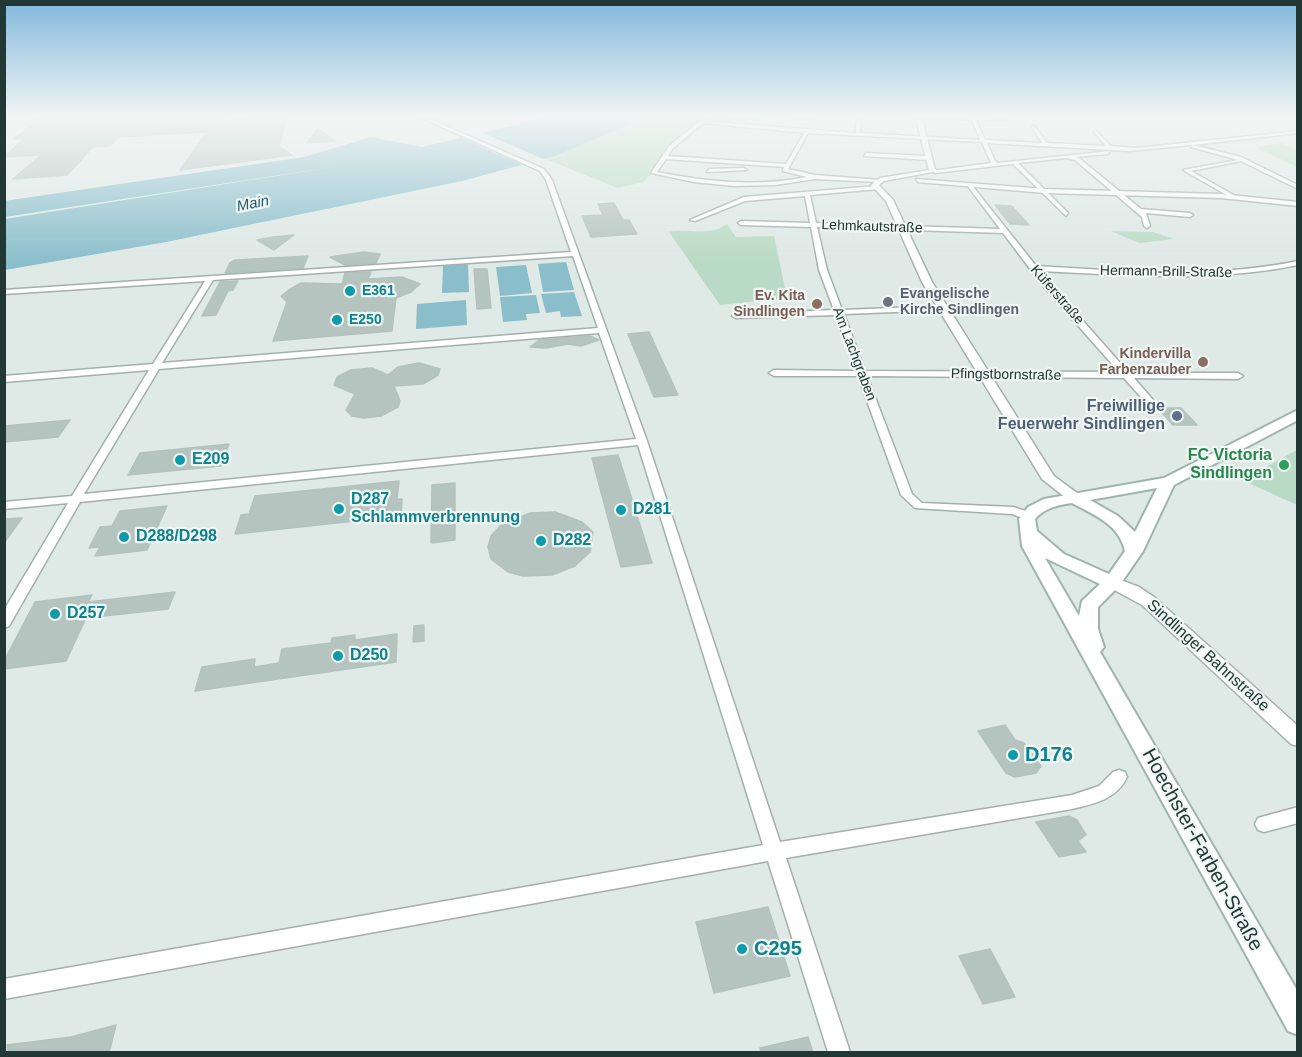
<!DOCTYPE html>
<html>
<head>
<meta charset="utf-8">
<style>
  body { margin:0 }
  #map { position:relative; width:1302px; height:1057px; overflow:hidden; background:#dfe9e6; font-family:Helvetica,sans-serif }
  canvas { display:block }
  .frame { position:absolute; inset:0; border:6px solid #223834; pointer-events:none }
</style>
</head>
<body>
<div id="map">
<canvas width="1302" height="1057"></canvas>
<div class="frame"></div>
</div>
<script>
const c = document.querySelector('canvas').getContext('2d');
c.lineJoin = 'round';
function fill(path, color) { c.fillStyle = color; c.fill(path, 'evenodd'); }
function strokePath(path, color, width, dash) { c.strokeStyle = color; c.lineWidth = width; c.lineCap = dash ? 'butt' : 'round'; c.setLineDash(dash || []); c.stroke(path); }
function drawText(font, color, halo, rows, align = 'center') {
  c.font = font + ' Helvetica,sans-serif'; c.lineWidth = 4.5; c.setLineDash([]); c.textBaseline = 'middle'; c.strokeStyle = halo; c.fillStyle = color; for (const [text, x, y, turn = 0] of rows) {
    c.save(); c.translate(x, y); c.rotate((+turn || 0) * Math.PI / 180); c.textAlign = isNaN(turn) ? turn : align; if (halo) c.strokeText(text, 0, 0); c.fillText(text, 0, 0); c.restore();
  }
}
const green = new Path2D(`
  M651,115h56l-4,7 -27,18 -19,28 -14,14 -25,6 -73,-29z
  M713,115h139l-2,3 -52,2 -43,-4 -5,4 -14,-1 -5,4 -23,-3z
  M1282,143l15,7v17l-42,-20z
  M727,224l9,13 38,-1 13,62 -67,7 -51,-73c19,-4 41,5 58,-8z
  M1111,231l42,1 21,7 -35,4z
  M1297,450v55l-55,-25z`);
const water = new Path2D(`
  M555,115h96l-96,41 -93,25 -296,61 -161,28v-51l334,-53 -334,51 -1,-16 300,-44 67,-20 51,10z
  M566,262l8,28 -31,2 -5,-28z
  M468,264l1,28 -27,1 1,-27z
  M526,265l6,28 -32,3 -4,-29z
  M574,292l8,24 -21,1 -1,-6 -14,2 -5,-19z
  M536,295l4,18 -14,1 1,6 -24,2 -3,-25z
  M466,300l1,25 -51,4 1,-25z`);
const pier = new Path2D(`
  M478,131l70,30 -21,6 -70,-31z`);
const building = new Path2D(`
  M92,115h133l-3,6 27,-2 2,-4h25v3h11l-8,28 13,9 -112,15 27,-38 -89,5 -8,9 -17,1 -26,28 -54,4 28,-24 -37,2 20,-18h-11l28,-21z
  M318,129l18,12 -29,2z
  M614,203l9,17h6l8,14 -46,3 -9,-21 21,-1 -5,-11z
  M995,205l17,1 17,19 -19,-1z
  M294,235l-20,15 -17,-10 16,-3z
  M364,252l16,2 -4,9 -31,2 -15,-8z
  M308,256l-5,12 -78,5 5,-10 5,-3z
  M474,269h13l4,39 -14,1z
  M371,272l-3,7 34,-2 18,7 -9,8 -15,6 -4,33 -119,10 14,-39 -6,-6 8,-6 12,-7 41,1 3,-11z
  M238,281l-5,9 -5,1 -12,24 -14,1 18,-34z
  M649,332l29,63 -24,2 -26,-63z
  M590,336l9,4 -18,6 -13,-2 -22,4 -16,-1 9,-7z
  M419,363l21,6 -2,6 -15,9 -29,2 6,15 -2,6 -17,9 -17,2 -12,-2 -6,-6 9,-16 -21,-9 3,-8 14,-7 21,-2 16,7 10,-8z
  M1158,408h23l16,17h-24z
  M70,420l-12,17 -54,5v-16z
  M229,444l-8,22 -93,9 12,-22z
  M618,455l34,108 -31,4 -29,-109z
  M399,481l-2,18h5l-1,17 -166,18 6,-19 8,-1 6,-18z
  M455,483v57l-24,3 1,-58z
  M167,506l-20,44 -52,6 5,-9 -11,1 11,-21 12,-1 8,-15z
  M555,512l27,10 11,10 -3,20 -15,14 -23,9 -29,1 -15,-4 -17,-13 -3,-12 3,-11 9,-10 30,-13z
  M22,518l-18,25v-24z
  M175,592l-7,17 -82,9 -20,43 -62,8v-8l31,-59 57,-7 -4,7z
  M424,625v16l-11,1 1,-16z
  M397,634l-1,28 -201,29 7,-24 53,-8 -1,8 25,-4 3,-14 49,-6 1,-5 23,-3v5z
  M1005,725l10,15 9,3 17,23 -5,7 -21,4 -9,-4 -28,-42z
  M1069,816l8,4 9,15 -8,6 8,11 -27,5 -23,-35z
  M768,907l22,69 -76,17 -18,-71z
  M990,949l25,48 -32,7 -24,-48z
  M116,1025l-7,28h-101l-1,-8 64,-8z
  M808,1037l5,16h-52l-1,-5z`);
const minor = new Path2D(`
  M415,115h6l123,54 8,11 95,261 133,401 292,-47 27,-9 14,-14 6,-2 6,2 2,5c-10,22 -33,27 -55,32l-286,49 64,194h-22l-60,-191 -764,138v-20l759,-134 -125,-400 -558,57 -71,124 -5,2v-18l64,-107 -64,6v-7l68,-6 77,-126 -145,12v-6l149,-12 52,-83 -201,13v-4l567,-38 -25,-72 -6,-9zM573,256l25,72 -436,35 51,-83zM599,333l37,106 -552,55 75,-125z
  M857,115h4l-1,18 120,7 -8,-20 -55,-4 56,1 34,3h-31l9,20 57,3 -10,-16 2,-1 13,17 59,3 -12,-14 2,-1 15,15 25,2 162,-17v2l-105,12 48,12 57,28v4l-57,-28 -50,10 46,26 -5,1 -49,-28 55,-10 -47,-13 1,-2 -63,6 -142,-8 8,18 3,2 112,-12 -2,3 -33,3 4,1 62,51 49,4 3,2 -3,2 -44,-4 4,13 -3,2 -3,-2 -2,-9 -67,-57 -9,-2 -48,5 50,50 -2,3 -53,-52 -78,9 -3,-2 59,-8 -9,-21 -174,-9 -20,36 27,6 65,5 -3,2 -62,-3 -40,6 -41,1 -40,-4 -43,-9 18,-27 31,-25 156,12zM703,123l101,10 -18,31 -118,-8 5,-8zM666,159l118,8 -1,4 24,6c-50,10 -100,5 -150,-5z
  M866,153l62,3 3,2 -3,2 -64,-4z
  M709,169l35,-1 3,2 -40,2z
  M970,183l66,83c88,5 174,13 262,-5v4c-88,18 -171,10 -259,6l90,102h109l5,3 -5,3 -104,-1 19,22v4h-6l-23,-26 -257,-2 45,118 10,9 91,4 19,6 2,3 -6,4 -16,-6 -97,-6 -14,-13 -43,-119h-84l-5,-3 5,-3 82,1 -20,-56 -100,3 -4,-2 4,-2 98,-4 -15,-40 -8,-43 -70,-2 -3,-2 3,-2 69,2 -5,-27 -60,5 -50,20 -5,-1 54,-23 133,-11 2,3 -69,6 6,28 184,6 -33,-44zM817,227l186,6 40,53 76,86 -254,-1 -21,-57 100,-4 4,-2 -4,-2 -102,4 -15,-40z
  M1298,807v16l-34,9 -6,-2 -3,-6 3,-6z`);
const tertiary = new Path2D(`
  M915,115h6l14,54 3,2 -54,10 -5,4 14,15 39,82 122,194 27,20 2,3 -2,3h-10l-29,-23 -120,-197 -36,-81 -15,-16 9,-7 49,-8z
  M916,179l129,10 176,5 77,8v4l-77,-8 -176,-5 -127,-11z
  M1113,577l26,10 15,10 144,129v20l-7,-2 -149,-139 -35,-19 -2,-4z`);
const secondary = new Path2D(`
  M1298,410v10l-124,65 -31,66 -24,35 -21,21v22l6,18 -4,5 198,340v43l-10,-4 -266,-485 -3,-27 9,-12 16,-8 120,-21zM1157,488l-22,44 -17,-16 -28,-16zM1072,503c22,12 47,21 53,48l-16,23 -45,-20 -27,-23 -2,-12c9,-11 23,-14 37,-16zM1045,558l55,26 -18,17 -3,15z`);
const markers = [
  [350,291,6,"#0f9aa8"],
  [888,302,6,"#6b7280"],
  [817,304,6,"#8d6e63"],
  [337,320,6,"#0f9aa8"],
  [1203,362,6,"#8d6e63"],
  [1177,416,6,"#5c6f8a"],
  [180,460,6,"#0f9aa8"],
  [1284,465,6,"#2e9e5b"],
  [339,509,6,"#0f9aa8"],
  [621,510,6,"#0f9aa8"],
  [124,537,6,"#0f9aa8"],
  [541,541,6,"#0f9aa8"],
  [55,614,6,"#0f9aa8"],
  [338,656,6,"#0f9aa8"],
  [1013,755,6,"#0f9aa8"],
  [742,949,6,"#0f9aa8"]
];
const farStreetnames = [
  ["Lehmkautstraße",872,227,2],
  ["Hermann-Brill-Straße",1166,272,1],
  ["Küferstraße",1057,295,49],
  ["Am Lachgraben",854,354,69],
  ["Pfingstbornstraße",1006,375,1]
];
const farCulturenames = [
  ["E361",362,291],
  ["E250",349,320]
];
const farWorshipnames = [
  ["Evangelische",900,294],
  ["Kirche Sindlingen",900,310]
];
const farEducationnames = [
  ["Ev. Kita",805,296],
  ["Sindlingen",805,312],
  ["Kindervilla",1191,354],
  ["Farbenzauber",1191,370]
];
const farWaternames = [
  ["Main",253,204,-11]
];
const serviceNames = [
  ["Freiwillige",1165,407],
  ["Feuerwehr Sindlingen",1165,425]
];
const leisureNames = [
  ["FC Victoria",1272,456],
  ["Sindlingen",1272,474]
];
const cultureNames = [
  ["E209",192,460],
  ["D287",351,500],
  ["Schlammverbrennung",351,518],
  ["D281",633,510],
  ["D288/D298",136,537],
  ["D282",553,541],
  ["D257",67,614],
  ["D250",350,656]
];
const streetNames = [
  ["Sindlinger Bahnstraße",1208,656,42]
];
const nearCulturenames = [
  ["D176",1025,755],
  ["C295",754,949]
];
const nearStreetnames = [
  ["Hoechster-Farben-Straße",1202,850,61]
];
fill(green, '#b9dac4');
fill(water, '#8abecb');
fill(pier, '#dfe9e6');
fill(building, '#b5c4bf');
strokePath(building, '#b2c3bd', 1.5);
strokePath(minor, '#a3b0ad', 3);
strokePath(tertiary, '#a3b0ad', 3);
strokePath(secondary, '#a0b4ae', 4);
fill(minor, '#fff');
fill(tertiary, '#fff');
fill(secondary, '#fff');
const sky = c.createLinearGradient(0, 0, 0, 263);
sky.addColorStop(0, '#82b8dc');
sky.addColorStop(0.44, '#f1f5f4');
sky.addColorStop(1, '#f1f5f400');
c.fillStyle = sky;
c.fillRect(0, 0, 1302, 263);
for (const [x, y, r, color] of markers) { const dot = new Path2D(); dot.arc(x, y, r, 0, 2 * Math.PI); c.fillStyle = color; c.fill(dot); strokePath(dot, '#f0f6f3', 2); }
drawText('14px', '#223834', '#f0f6f3', farStreetnames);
drawText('bold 14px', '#0d838f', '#f0f6f3', farCulturenames, 'left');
drawText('bold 14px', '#5b616d', '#f0f6f3', farWorshipnames, 'left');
drawText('bold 14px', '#785e54', '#f0f6f3', farEducationnames, 'right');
drawText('italic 15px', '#205e70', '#f0f6f3', farWaternames);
drawText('bold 16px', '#4e5e75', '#f0f6f3', serviceNames, 'right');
drawText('bold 16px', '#27864d', '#f0f6f3', leisureNames, 'right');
drawText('bold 16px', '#0d838f', '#f0f6f3', cultureNames, 'left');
drawText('16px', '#223834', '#f0f6f3', streetNames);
drawText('bold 20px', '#0d838f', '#f0f6f3', nearCulturenames, 'left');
drawText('20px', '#223834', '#f0f6f3', nearStreetnames);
</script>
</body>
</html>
